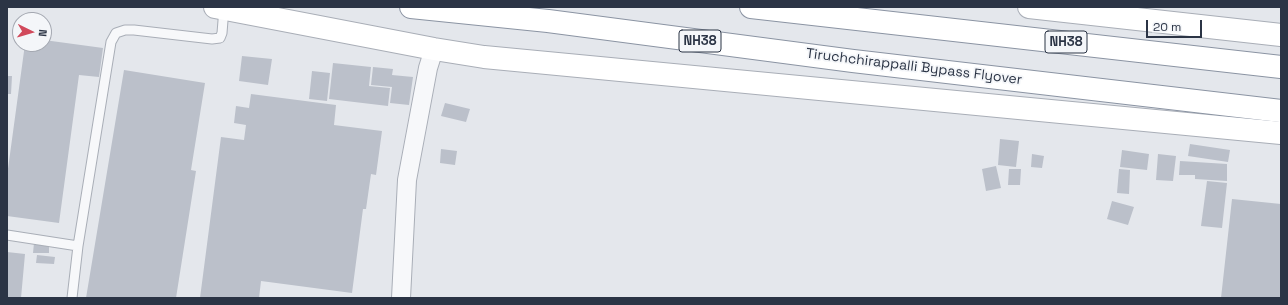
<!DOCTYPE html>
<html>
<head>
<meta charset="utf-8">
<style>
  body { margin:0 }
  #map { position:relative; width:1288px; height:305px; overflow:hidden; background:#e4e7ec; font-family:"Space Grotesk",sans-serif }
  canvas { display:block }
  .frame { position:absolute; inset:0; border:8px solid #2b3445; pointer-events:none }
  .north { position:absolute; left:12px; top:12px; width:40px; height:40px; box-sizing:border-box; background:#f4f6f9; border:1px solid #a4a8b1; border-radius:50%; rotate:95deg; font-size:11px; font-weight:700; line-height:16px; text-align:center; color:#2b3445 }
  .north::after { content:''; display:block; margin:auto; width:14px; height:18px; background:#d1495b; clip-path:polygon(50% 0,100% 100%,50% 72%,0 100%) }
  .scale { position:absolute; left:1146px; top:20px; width:56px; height:18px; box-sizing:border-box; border:2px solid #2b3445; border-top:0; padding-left:5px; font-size:12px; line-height:14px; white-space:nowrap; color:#2b3445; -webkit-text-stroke:3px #f4f6f9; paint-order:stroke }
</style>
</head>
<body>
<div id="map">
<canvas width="1288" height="305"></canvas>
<div class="frame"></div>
<div class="north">N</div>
<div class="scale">20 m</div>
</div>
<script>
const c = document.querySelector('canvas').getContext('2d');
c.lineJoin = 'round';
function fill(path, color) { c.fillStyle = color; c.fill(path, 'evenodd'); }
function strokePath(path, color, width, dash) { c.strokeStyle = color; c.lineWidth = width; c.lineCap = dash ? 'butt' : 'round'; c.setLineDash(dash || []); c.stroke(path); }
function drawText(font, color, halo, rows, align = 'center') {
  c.font = font + ' "Space Grotesk",sans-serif'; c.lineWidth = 3.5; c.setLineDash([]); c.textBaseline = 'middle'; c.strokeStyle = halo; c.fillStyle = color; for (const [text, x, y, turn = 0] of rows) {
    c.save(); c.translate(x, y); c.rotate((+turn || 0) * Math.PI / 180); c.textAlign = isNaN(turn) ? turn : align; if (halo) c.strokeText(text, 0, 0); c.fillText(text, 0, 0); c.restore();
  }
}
const building = new Path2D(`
  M44,40l59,8 -4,29 -20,-2 -20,148 -52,-7v-40l18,-132h19z
  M242,56l30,3 -4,26 -29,-4z
  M333,63l38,4 -2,19 21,2 -2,18 -59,-7z
  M373,67l20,2 -1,6 21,2 -4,28 -19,-2 2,-16 -21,-2z
  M124,70l81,13 -14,87 5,1 -20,127h-90z
  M312,71l18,2 -3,28 -18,-2z
  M7,76h5l-1,18h-4z
  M251,94l85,11 -2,20 48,6 -6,44 -5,-1 -5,35h-3l-11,84 -91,-12 -2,17h-59l21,-161 23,3 2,-15 -12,-2 2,-17 13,2z
  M445,103l25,6 -4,13 -25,-6z
  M1000,139l19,2 -3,26 -18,-2z
  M1190,144l40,6 -2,12 -40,-6z
  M441,149l16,2 -2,14 -15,-2z
  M1122,150l27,4 -2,16 -27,-3z
  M1032,154l12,2 -2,12 -11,-1z
  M1158,154l18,2 -3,25 -17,-1z
  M1180,161l47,3v17l-32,-2v-4h-16z
  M996,166l5,22 -15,3 -4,-22z
  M1009,169h12l-1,16h-12z
  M1119,169l11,1 -1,24 -12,-1z
  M1207,181l20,2 -5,45 -21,-2z
  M1232,199l49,5v94h-60z
  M1112,201l22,6 -6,18 -21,-6z
  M34,243h15v10h-16z
  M7,252l18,2 -4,44h-14z
  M37,255l18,2 -1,7 -18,-1z`);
const lane = new Path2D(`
  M7,235l71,11
  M72,298l6,-52 33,-204 5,-9 9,-3h9l78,9 8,-1 2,-5 2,-25`);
const street = new Path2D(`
  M401,298l6,-118 21,-112 6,-19`);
const secondary = new Path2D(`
  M215,7l219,42 50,8 797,76
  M1029,7l252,28`);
const highway = new Path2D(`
  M411,7l137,14 305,40 428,50
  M751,7l530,60`);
const shields = [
  [700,41,42],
  [1066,42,42]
];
const shieldNames = [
  ["NH38",700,41],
  ["NH38",1066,42]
];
const streetNames = [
  ["Tiruchchirappalli Bypass Flyover",914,67,7]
];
fill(building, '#bbc0ca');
strokePath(lane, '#a9aeb7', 11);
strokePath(street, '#a9aeb7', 20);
strokePath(secondary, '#a9aeb7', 24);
strokePath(highway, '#8b94a3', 24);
strokePath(lane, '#f7f8fa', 9);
strokePath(street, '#f7f8fa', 18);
strokePath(secondary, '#fff', 22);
strokePath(highway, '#fff', 22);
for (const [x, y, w] of shields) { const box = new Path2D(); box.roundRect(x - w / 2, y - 11, w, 22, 3); c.fillStyle = '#f4f6f9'; c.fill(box); strokePath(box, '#2b3445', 1); }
drawText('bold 13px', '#2b3445', null, shieldNames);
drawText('14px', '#2b3445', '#f4f6f9', streetNames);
</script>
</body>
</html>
